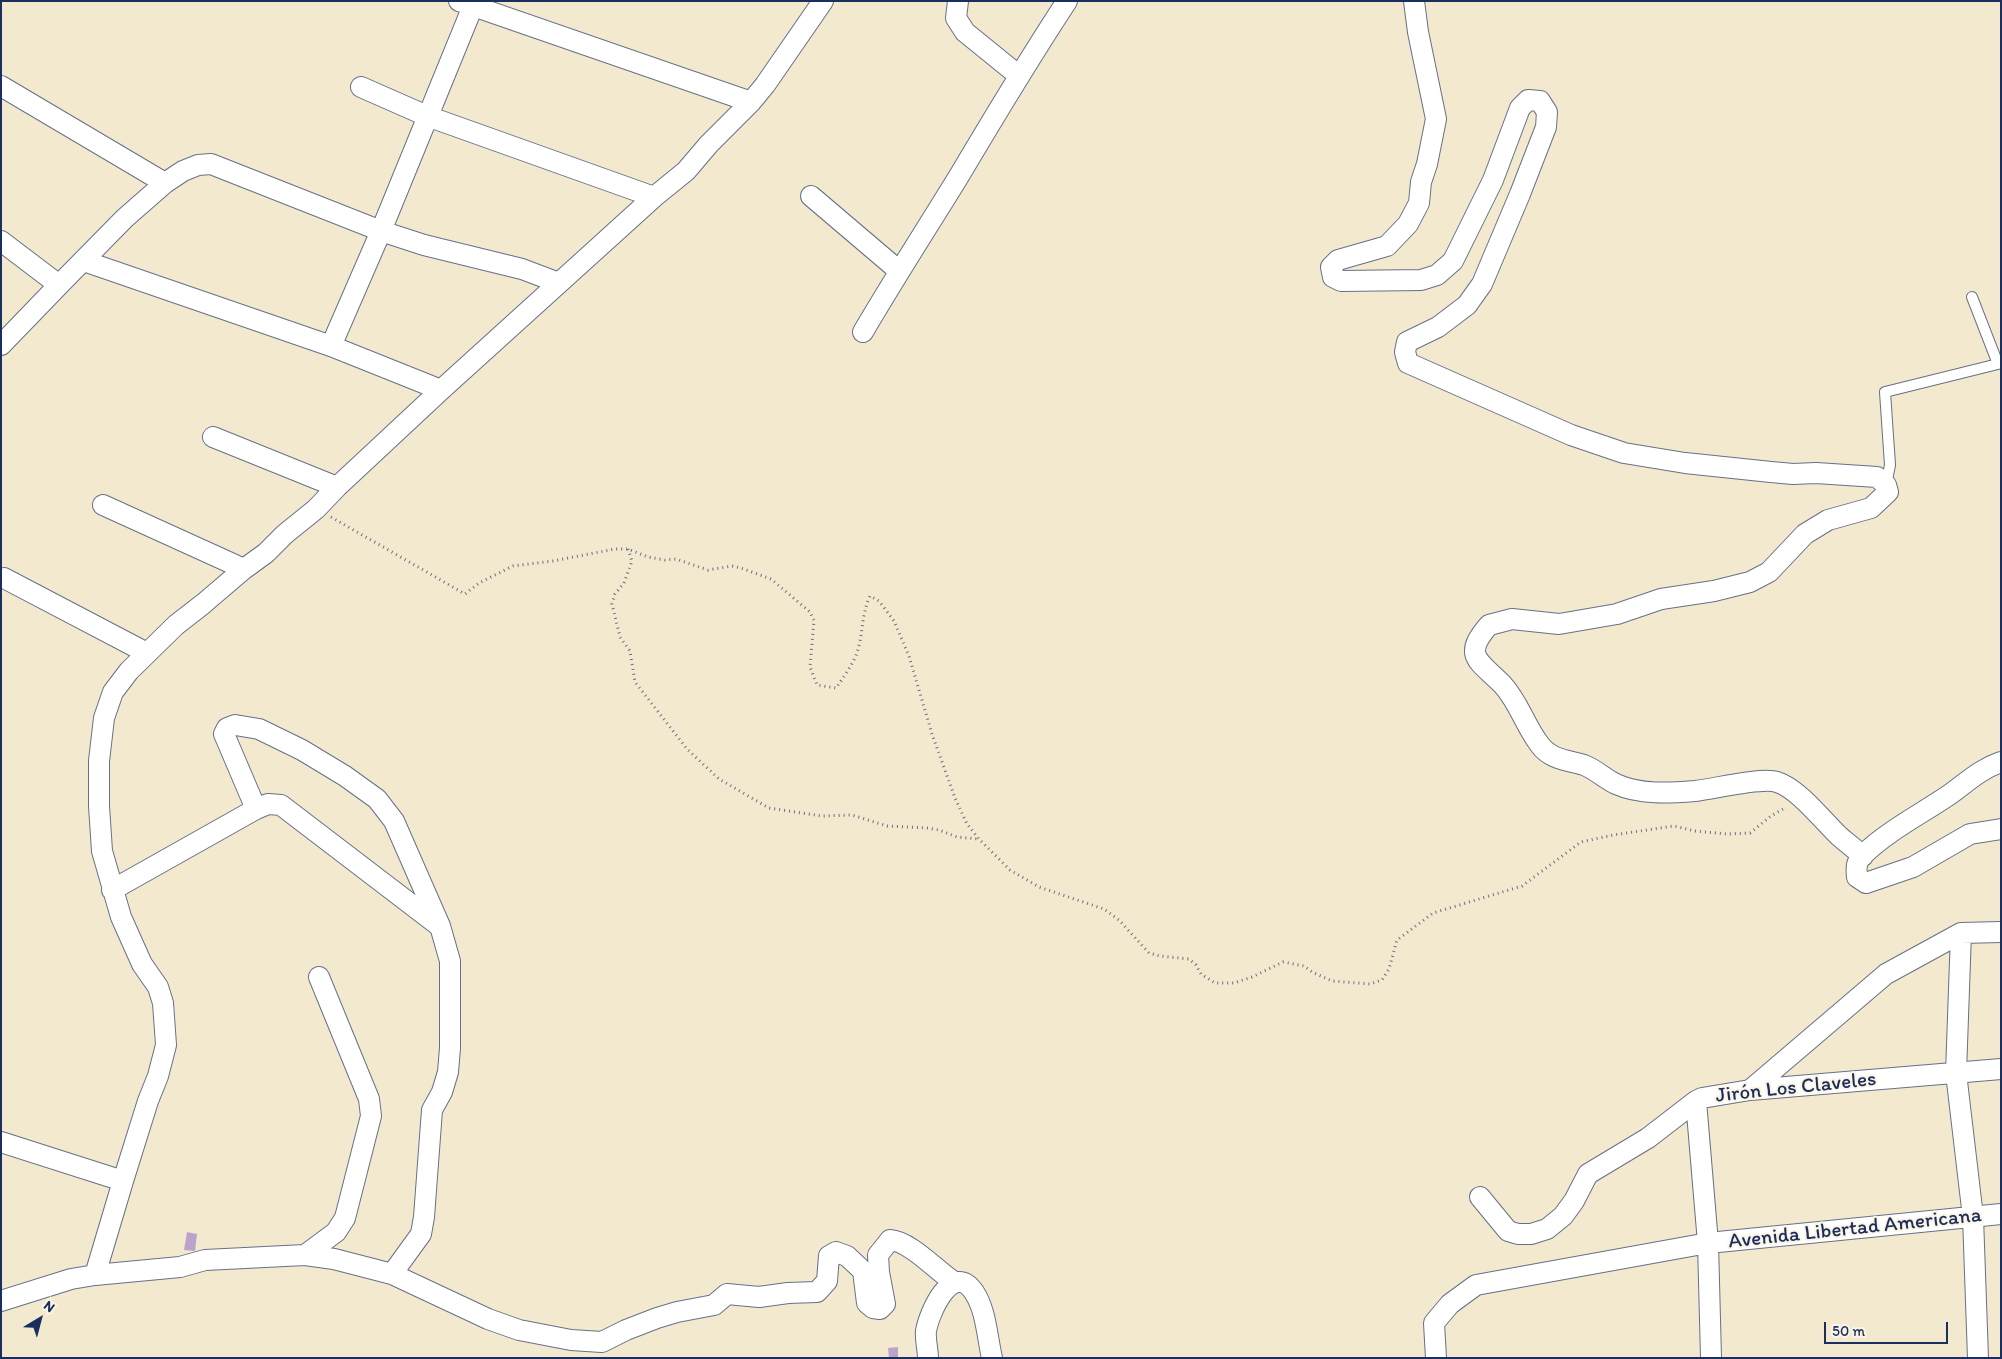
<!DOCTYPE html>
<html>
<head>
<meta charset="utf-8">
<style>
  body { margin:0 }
  #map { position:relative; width:2002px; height:1359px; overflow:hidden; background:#f3e9cf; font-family:Itim,sans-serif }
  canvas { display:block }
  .frame { position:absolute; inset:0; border:2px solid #1b2f5e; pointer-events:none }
  .north { position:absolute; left:15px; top:1294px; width:50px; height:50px; -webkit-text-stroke:4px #fcf5e5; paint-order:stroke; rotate:37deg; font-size:14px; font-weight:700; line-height:20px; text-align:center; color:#1b2f5e }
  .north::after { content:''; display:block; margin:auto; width:18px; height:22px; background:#1b2f5e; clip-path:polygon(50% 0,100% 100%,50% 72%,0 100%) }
  .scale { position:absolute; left:1824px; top:1322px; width:124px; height:22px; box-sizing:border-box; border:2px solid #1b2f5e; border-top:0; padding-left:6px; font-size:15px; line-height:18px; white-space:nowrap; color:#1b2f5e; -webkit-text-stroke:4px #fcf5e5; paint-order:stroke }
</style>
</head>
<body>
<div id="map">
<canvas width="2002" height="1359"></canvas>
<div class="frame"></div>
<div class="north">N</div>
<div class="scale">50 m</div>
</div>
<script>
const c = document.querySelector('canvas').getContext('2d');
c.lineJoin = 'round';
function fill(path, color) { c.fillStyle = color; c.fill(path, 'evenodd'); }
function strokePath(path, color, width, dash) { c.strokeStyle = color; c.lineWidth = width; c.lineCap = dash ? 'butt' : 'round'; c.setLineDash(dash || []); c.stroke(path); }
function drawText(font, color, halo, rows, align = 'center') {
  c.font = font + ' Itim,sans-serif'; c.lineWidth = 4; c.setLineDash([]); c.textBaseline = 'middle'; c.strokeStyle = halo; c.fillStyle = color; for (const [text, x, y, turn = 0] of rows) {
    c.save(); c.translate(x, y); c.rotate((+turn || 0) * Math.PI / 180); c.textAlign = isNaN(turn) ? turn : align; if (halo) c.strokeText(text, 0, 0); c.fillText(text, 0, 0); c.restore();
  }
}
const building = new Path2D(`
  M187,1232l10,2 -2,17 -11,-1z
  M898,1347v11h-9l-1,-10z`);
const path = new Path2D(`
  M331,517l134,77 14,-11 34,-17 40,-5 62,-12h13l20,8 17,3 11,-1 32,11 24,-4 9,2 30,11 39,33 4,8 -4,47 7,18 19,3c9,-13 19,-26 23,-42 4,-18 3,-32 11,-50l9,5 15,20 15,35 23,78 23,64 12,26 12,15 31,31 29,17 65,22 15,11 30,33 11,3 29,3 7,6 5,9 14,9h19l18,-6 31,-15 21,4 8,6 20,9 38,3 12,-4 7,-11 8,-29 36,-27 89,-27 59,-44 32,-7 61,-9 21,5 32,3 23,-1 21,-17 12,-7h4
  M628,549l4,12 -8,22 -9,11 -3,10 8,33 10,14 5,31 52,67 32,30 50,29 53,8 30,-1 35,11 40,2 12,2 18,7 21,2`);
const lane = new Path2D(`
  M1886,485l4,-20 -5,-73 113,-28 -26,-67`);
const street = new Path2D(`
  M459,1l292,101
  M958,1l-2,17 9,14 53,43
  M1414,1l4,31 18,87 -9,45 -6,18 -2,21 -11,21 -21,22 -49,14 -7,7 2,10 8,4 80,-1 16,-5 16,-14 40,-81 27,-72 8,-8 12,1 7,11 -1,15 -26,67 -38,90 -15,21 -29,22 -31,15 -2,10 3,11 163,72 53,18 61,10 86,9 22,2 23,-1 61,4 9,8 2,7 -17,16 -43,12 -23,14 -36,38 -19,10 -36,9 -53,8 -44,15 -58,10 -47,-5 -23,6c-27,31 -11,35 13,59 17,18 23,42 38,61 11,15 28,15 44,20 11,4 21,14 32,19 24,11 53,9 79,7 19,-2 66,-14 82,-9 22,7 46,39 62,54 8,7 16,13 24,20
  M1,86l164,97
  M361,87l66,29 227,81
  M811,196l87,74
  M1,241l58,44 66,-67 40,-35 18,-12 15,-6 13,-1 170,67 43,14 98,24 37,14
  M84,261l247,85 110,44
  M863,332c31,-53 64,-104 96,-156 35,-59 70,-117 108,-175
  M1,345l58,-60
  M331,346l50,-115 94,-230
  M213,437l124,50
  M103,505l141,64
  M4,578l143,75
  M2001,762c-21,7 -35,21 -52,33 -28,19 -63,37 -86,60 -7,7 -7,12 -6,22l9,6 47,-16 57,-33 31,-5
  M256,809l-32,-75 3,-6 8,-3 24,4 43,21 43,26 32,23 17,22 46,105 10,35v87l-2,24 -6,20 -10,18 -8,107 -3,17 -29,40
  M112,890l144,-81 12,-5 13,1 157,120
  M1961,933l-5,140 17,144 5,141
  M1750,1090l136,-116 75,-41 40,-1
  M1696,1101l12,142 3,115
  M1,1142l122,39
  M1480,1197l28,34 10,3h13l16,-5 16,-13 11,-15 14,-27 60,-36 48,-37 6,-3 48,-8 251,-21
  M305,1255l31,-23 9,-14 26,-102 -2,-17 -50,-122
  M95,1275l28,-94 25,-80 10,-25 8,-31 -3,-42 -5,-16 -16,-23 -21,-47 -19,-66 -3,-45v-45l5,-43 9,-26 16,-21 47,-46 27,-21 41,-35 22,-16 19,-19 31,-25 21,-22 104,-97 213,-193 32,-26 23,-27 42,-42 14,-17 58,-84
  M1,1301l70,-22 24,-4 85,-8 25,-7 100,-5 29,4 58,15 96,45 31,11 52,10 31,2 24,-12 31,-12 20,-6 37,-7 13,-11 32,3 29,-4 29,-1 10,-11 2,-25 7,-4 11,4 16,15 4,32 6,5 7,1 5,-5 -6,-32 -1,-17 12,-15c20,1 47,31 64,42
  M928,1358c0,-8 -3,-19 -2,-27 3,-18 26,-71 48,-39 12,18 13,44 18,66
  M1436,1358l-2,-35 16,-19 26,-19 232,-42 293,-29`);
const streetNames = [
  ["Jirón Los Claveles",1796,1088,-6],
  ["Avenida Libertad Americana",1855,1229,-6]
];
fill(building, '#bca3cc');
strokePath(lane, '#677086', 12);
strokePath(street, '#677086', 22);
strokePath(path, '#677086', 3, [1, 4]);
strokePath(lane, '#fff', 10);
strokePath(street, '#fff', 20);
drawText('21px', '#1b2f5e', '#fcf5e5', streetNames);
</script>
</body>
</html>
